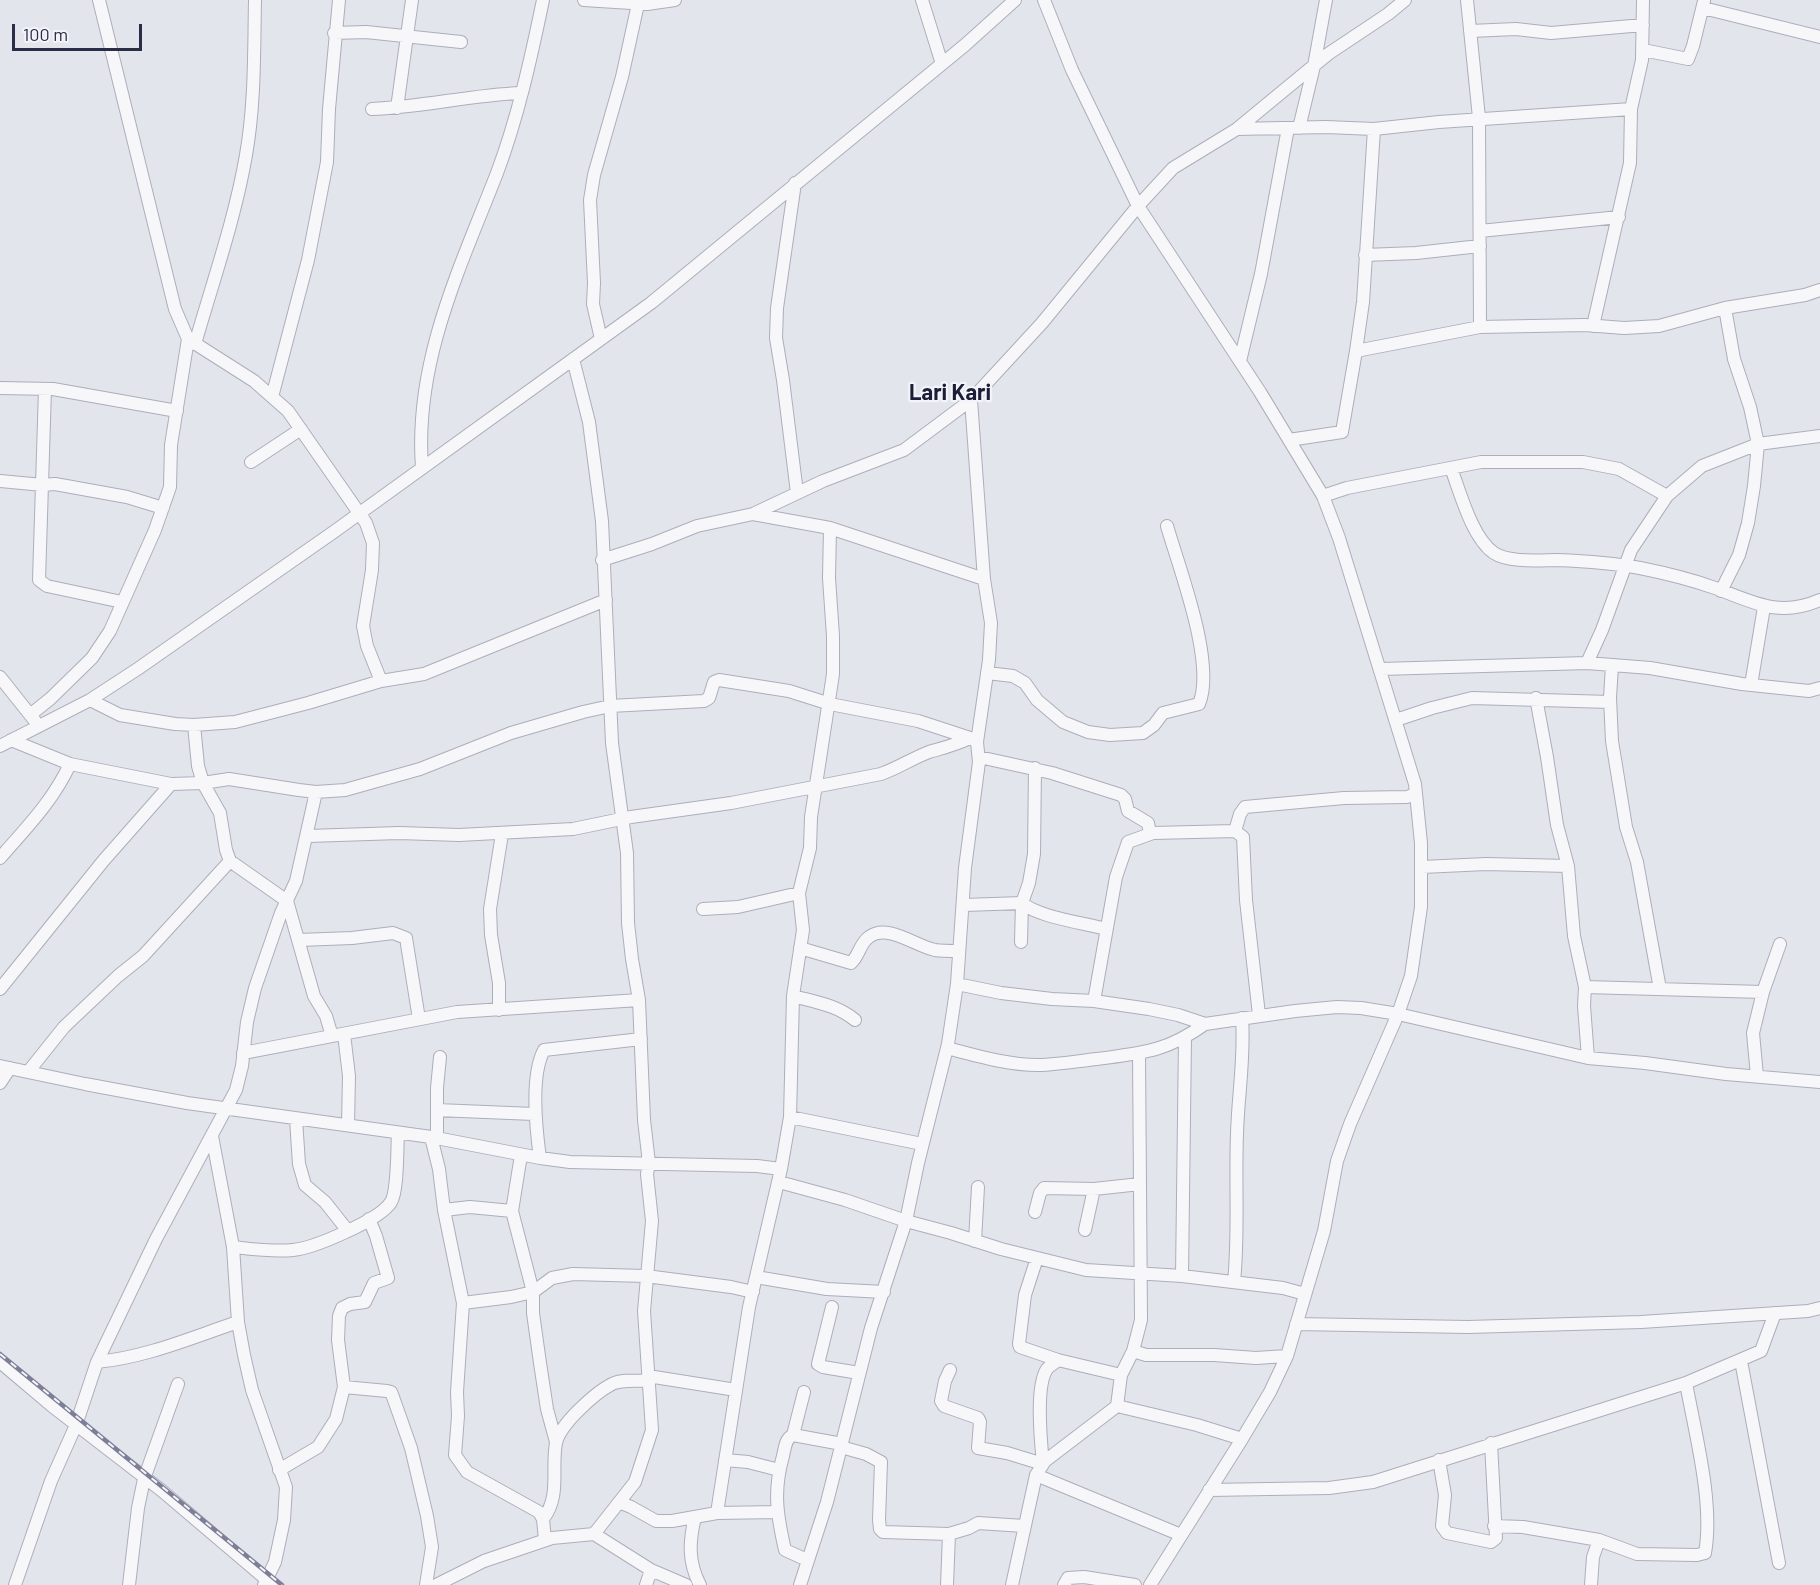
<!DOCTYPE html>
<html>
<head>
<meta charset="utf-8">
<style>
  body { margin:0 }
  #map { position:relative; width:1820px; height:1585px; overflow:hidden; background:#e3e5ec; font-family:Barlow,sans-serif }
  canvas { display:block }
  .scale { position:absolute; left:12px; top:24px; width:130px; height:27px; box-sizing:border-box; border:3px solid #2a2d46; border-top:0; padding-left:8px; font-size:18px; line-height:21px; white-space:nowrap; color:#2a2d46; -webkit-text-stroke:4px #f3f4f9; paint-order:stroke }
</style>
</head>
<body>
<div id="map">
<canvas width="1820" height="1585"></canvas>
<div class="scale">100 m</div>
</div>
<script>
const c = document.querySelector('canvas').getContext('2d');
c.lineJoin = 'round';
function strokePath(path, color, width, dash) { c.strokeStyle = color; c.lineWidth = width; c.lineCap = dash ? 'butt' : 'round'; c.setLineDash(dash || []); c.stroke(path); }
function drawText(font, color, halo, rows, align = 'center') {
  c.font = font + ' Barlow,sans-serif'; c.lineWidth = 4.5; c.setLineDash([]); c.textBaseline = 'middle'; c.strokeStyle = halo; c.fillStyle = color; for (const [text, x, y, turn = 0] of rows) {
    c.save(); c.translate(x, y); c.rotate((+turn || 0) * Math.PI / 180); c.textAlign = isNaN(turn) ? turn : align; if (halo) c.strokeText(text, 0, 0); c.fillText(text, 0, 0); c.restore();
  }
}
const minor = new Path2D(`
  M99,0l76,309 13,30 66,42 34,30 78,112 7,20 -1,27 -9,56 4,20 14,35
  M584,0l63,4 28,-4
  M922,0l20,64
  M1044,0l28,70 66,136 122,186 63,104 16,42 76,246 6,59v64l-10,69 -13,38 -48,110 -13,37 -13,70 -37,125 -17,36 -28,47 -92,146
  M1467,0l12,118 1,209
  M1703,8l117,29
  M1470,31l46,-2 35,4 92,-8
  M334,33l32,-1 95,10
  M1643,50l45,9 5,-13 11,-45
  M397,108l15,-108
  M372,109c50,-2 99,-14 149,-16
  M1299,128l15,-62 12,-66
  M1237,129l89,-2 48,2 65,-7 192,-13
  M795,183l-18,125 -1,30 7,42 14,113
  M1480,231l139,-14
  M1365,255l51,-2 64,-7
  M1593,326l37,-163 1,-54 11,-49 1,-60
  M601,339l-8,-35 1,-21 -4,-83 4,-25 28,-98 16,-73
  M195,344c18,-63 40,-125 51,-189 9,-51 8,-103 9,-155
  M1356,351l124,-24 105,-2 39,3 35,-2 66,-18 80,-13 15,-5
  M573,359l16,63 13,99 10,222 15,110 1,70 4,36 7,41 5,120 5,43 -2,11 5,47 -8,90 8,119 -17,52 -41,52
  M1240,361l21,-87 27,-146
  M0,388l53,1 124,22
  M45,389l-6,191 8,6 75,16
  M272,397l36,-137 19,-98 2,-53 10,-109
  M1289,440l53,-8 14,-81 7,-49 11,-173
  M251,462l50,-33
  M422,467c-8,-105 38,-199 75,-294 21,-56 34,-115 46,-173
  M1451,468c9,24 21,70 43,85 15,10 47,7 63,7 27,1 56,3 83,8 25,5 50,11 75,20 38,14 64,30 105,12
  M0,481l43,4 12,-1 72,13 36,11
  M1323,496l24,-8 134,-26h102l36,7 48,27
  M753,514l77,14 154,51
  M602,560l50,-16 45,-18 56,-12 70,-33 81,-31 67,-50 71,-77 96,-117 35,-38 64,-39 91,-75 60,-40 17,-14
  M1721,591l18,-36 9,-32 6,-37 4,-42 -8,-37 -16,-48 -9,-51
  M1587,663l15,-33 29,-80 36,-54 35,-30 56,-22 62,-8
  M1612,665l-2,33 2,43 14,86 11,35 23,127
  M1381,669l206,-6 63,5 92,16 67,7 11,-3
  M987,673l26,3 12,7 12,17 26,22 25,10 22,3 33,-2 11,-8 9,-12 36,-9c17,-41 -20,-136 -32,-178
  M0,677l35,44
  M1751,685l13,-78
  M1536,698l11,59 10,68 11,41 6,70 11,51 -1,19 4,52
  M90,700l30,15 55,9 19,1 41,-3 73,-19 73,-22 43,-7 182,-74
  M30,715l20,-16 42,-41 18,-27 45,-101 15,-43 1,-42 17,-106
  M1396,720l36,-12 40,-10 138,4
  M194,725l4,41 5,17 17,30 6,37 4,11 57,40 27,95 12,20 6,20
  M11,740l59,24 101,20 32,-1 26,-4 70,11 17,2 29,-2 75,-21 91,-36 72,-21 27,-6 94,-5 5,-3 5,-16 5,-2 70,11 41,13 88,17 52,17
  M0,746l90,-46 49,-32 196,-137 316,-228 314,-258 50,-45
  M979,757l73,16 69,22 4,4 3,12 20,12 2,11
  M1235,831l5,-17 5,-7 99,-9 63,-1 8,-3
  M308,836l91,-3 60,2 114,-6 58,-12 100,-14 150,-29c17,-6 32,-16 48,-22 14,-4 27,-7 41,-14l4,2
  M0,858c26,-30 53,-57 70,-94
  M1422,867l64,-3 82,2
  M964,905l58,-2c16,14 62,20 84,26
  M703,909l35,-2 61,-14
  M299,940l53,-2 41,-5 13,5 13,81
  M1021,942l1,-39 7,-20 5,-29 1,-86
  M800,948l51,15c8,-7 9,-20 18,-26 19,-14 46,9 66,13 7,1 16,1 23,1
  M957,984l44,9 51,6 42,2 55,8 29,6 27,9 90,-13 42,-4 24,1 37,6 190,44 57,5 81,11 94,8
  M1585,987l178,5
  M0,989l104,-129 67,-76
  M793,996c22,6 44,9 62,24
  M1094,1001l22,-124 12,-35 25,-9 82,-2 8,6 3,63 13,115
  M499,1010v-27l-8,-48 -1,-26 12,-75
  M344,1034l5,42 -1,49
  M947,1048c30,8 64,18 95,17 18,-1 37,-4 55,-6 45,-6 69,-7 108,-35
  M243,1053l214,-41 182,-12
  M0,1066l85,18 102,19 244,34 109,21 30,4 187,4 24,3
  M28,1072l36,-45 54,-51 25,-20 87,-95
  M1757,1076l-4,-43 10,-41 17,-48
  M0,1083l10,-15
  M437,1110l97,4
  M790,1117l132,27
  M296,1119l3,45 6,21 20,17 23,29
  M212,1136l21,111 5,75 6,33 8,35 34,97 -2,33 -9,42 -11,23
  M431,1137l8,32 5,41 19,93 -6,89 1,24 -3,39 12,17 72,40 4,7 2,21
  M437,1139v-51l3,-31
  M521,1155l-9,56 21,81v21l7,50 7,46 9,33
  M540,1158c-4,-29 -10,-82 4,-108l97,-11
  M779,1182l66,18 61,21 45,12 50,16 85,21 96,6 101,12 22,6
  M444,1210l26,-3 42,4
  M1035,1212l5,-19 4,-5 50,1 46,-5
  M1085,1230l9,-41
  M975,1241l3,-54
  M233,1247c19,2 40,5 60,3 21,-2 87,-30 98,-48 7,-11 6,-54 7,-69
  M1037,1258l-12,37 -6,49 1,3 38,13 63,15
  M1182,1276l3,-238
  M756,1277l71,12 57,3
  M1234,1282c5,-49 1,-99 3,-148 1,-39 8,-77 5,-116
  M463,1303l48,-6 22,-5 19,-14 21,-4 73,2 85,11 22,5
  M832,1307l-14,57 5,3 36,6
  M1296,1324l172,3 173,-5 167,-11 12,-3
  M1133,1351l13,4h68l42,3 31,-2
  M1741,1361l38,202
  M0,1362l52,44 109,84 112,95
  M97,1362c50,-5 93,-24 141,-40
  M950,1370l-5,11 -4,20 3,5 34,12 2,4 -2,26 29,5 36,11c-2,-21 -8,-78 4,-95 2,-3 8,-6 11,-9
  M648,1376l88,14
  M344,1387l43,4 4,1 2,5 18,51 16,68 5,31 -6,38
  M1117,1406l80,19 45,14
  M793,1435l11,-43
  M841,1447l25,7 15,8 -2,58 1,9 3,3 66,2 20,-6 9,-5 46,3
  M725,1460l23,2 31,8
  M1439,1460l6,35 -3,31 5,7 44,9 5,-4 -5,-95
  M279,1470l39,-23 18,-28 8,-32 -6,-47 1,-24 3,-8 8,-4 15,-2 9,-19 14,-5 -12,-42 -7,-17
  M1036,1475l145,60
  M1209,1490l120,-2 44,-6 313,-99 75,-32 14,-38
  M619,1502l12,5 25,14h16l45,-8 60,-1
  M717,1513l32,-206 32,-138 9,-52 3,-121 10,-66 -4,-37 11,-45 1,-31 22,-143v-38l-4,-58 1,-50
  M695,1517c-6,25 -7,45 5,68
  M543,1519c18,-23 8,-49 13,-76 4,-19 39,-50 56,-59 10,-5 26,-3 37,-3
  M1494,1526l29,1 76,13 38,14 60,1 8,-2c9,-50 -10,-120 -19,-170
  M807,1560l-22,-10c-8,-35 -12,-59 -2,-94 2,-8 2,-17 10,-21l49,9
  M15,1585l36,-104 25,-56 21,-63 59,-123 80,-149 6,-24 5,-44 8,-34 26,-75 15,-32 20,-89
  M129,1585l9,-77 6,-29 34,-95
  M436,1585l48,-24 68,-23 42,-4 57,36 35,15
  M646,1585l5,-15
  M800,1585l27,-83 44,-174 35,-107 12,-58 30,-119 9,-60 8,-116 14,-106 -2,-20 12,-82 2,-37 -7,-44 -13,-179
  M947,1585l2,-51
  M1012,1585l24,-110 9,-14 72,-55 4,-31 12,-24 8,-31 -2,-266
  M1064,1585l4,-7 16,-1 51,8
  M1591,1585l2,-28 6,-17`);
const rail = new Path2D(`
  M0,1354l282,231`);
const districtNames = [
  ["Lari Kari",950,393]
];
strokePath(minor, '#acaeba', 14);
strokePath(minor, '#f7f7fa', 12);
strokePath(rail, '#7c7f97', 4.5);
strokePath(rail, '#f3f4f9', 2, [7]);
drawText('bold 22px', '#1c1e37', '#f3f4f9', districtNames);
</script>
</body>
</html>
